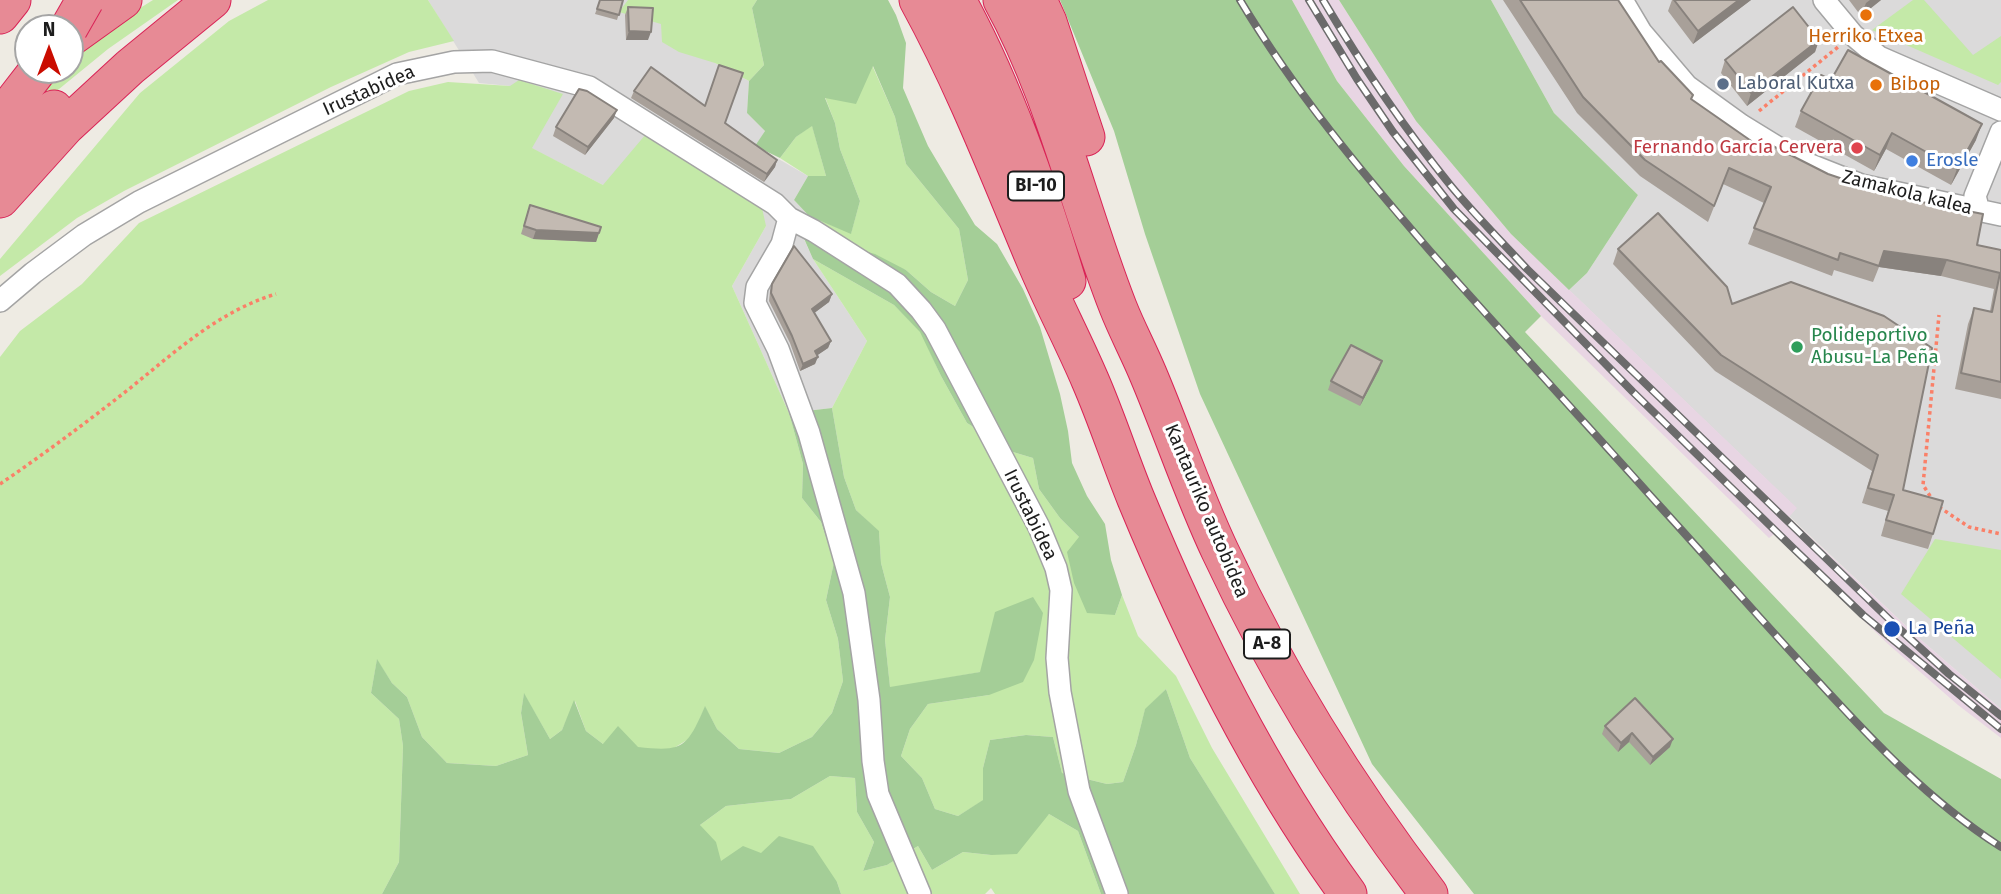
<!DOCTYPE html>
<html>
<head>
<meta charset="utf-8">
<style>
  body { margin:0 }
  #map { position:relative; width:2001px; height:894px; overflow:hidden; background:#eeebe3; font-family:"Fira Sans",sans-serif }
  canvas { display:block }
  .north { position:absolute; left:14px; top:14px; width:70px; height:70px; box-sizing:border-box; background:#fff; border:2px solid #a5a5a5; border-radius:50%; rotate:0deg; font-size:19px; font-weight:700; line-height:28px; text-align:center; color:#1d1d1d }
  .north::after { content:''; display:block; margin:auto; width:24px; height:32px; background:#ca0c00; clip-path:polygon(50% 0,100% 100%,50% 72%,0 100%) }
</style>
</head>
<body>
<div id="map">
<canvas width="2001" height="894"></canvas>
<div class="north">N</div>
</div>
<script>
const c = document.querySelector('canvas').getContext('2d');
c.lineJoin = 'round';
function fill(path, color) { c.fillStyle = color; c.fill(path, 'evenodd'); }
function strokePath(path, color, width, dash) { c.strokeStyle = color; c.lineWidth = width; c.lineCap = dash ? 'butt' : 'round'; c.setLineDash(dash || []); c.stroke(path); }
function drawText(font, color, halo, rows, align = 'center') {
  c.font = font + ' "Fira Sans",sans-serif'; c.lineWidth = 6; c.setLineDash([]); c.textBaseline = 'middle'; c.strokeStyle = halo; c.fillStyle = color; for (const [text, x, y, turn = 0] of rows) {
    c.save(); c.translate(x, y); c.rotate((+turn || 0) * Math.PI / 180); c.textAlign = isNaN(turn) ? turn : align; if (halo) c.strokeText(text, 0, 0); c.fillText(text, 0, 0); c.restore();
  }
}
const residential = new Path2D(`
  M428,0h276l11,63 34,18 -2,32 18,18 -9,15 52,30 -14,24 15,16 -7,19 11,24 54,82 -35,67 -43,5 -57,-127 34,-60 -163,-41 -72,-37 -21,-62 -31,-3z
  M1491,0h510v709l-81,-70 -131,-123 7,-8 -227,-218 18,-17 51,-78 -84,-82z`);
const industrial = new Path2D(`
  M1292,0h47l77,121 95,113 286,274 -8,9 131,122 81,70v29l-43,-33 -70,-61 -114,-110 -5,4 -228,-222 -137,-150 -67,-85z`);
const grass = new Path2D(`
  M153,0h25l-70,49 -104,85 45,-64h21v-18z
  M268,0h160l26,41 -45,11 -78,35 -207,104 -47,27 -77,58v-17l140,-166 89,-72z
  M628,0h129l-5,8 12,57 -15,16 -34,-18 -36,-11 -17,-10 -1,-18 -42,-12z
  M1913,0h11l49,55 28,-19v46l-3,3 -126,-55z
  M872,65l23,52 11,47 53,65 9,51 -13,26 -24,-14 -25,-22 -104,-36 7,-18 42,17 9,-32 -20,-52 -5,-26 -10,-26z
  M519,80l44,14 -31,54 71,37 43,-51 116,74 4,18 -34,60 57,127 14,51 -1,34 19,24 13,40 -8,38 12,39 5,42 -11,32 -20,24 -33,16 -40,-4 -22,-20 -12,-22 -13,30 -23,14 -66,-7 -17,-13 -11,-30 -13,29 -12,9 -26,-45 -3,19 7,42 -32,11 -49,-3 -25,-26 -15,-40 -15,-14 -15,-23 -6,33 28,26 4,27 -4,116 -17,32h-382v-537l20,-26 62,-47 57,-61 270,-132 39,-9 62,4z
  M812,125l14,51h-18l-28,-18 16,-21z
  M813,259l81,46 27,27 20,44 26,47 46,29 20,6 6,31 21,29 19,19 36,78 7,-20 16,41 38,40 36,72 88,146h-25l-11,-17 -74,-119 -24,-69 -21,21 -9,35 -13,37 -16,2 -45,-11 -9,-36 -27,-2 -36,5 -7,28 1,32 -26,16 -23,-7 -13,-31 -21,-22 9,-27 18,-25 61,-9 -8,-23 -91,16 -5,-48 5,-43 -9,-34 -2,-31 -23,-22 -12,-33 -12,-69 35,-67z
  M1935,539l66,11v129l-100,-85z
  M830,776l25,2 2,34 17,30 -11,29 24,-6 31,-19 14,24 31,-18 28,3 58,-41 29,17 23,63h-106l-4,-6 -6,6h-144l-4,-12 -76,-29 -40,9 -21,-37 26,-19 65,-7z`);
const forest = new Path2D(`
  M757,0h131l8,15 10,28 -3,45 25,58 47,79 22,19 26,45 17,38 20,67 8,37 4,32 15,33 18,28 6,36 11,35 -7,20 -28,-2 -13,-30 -7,-31 12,-15 -19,-19 -21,-29 -6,-31 -20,-6 -46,-29 -26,-47 -21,-44 -26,-27 -81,-46 -11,-25 73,20 31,16 25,22 24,14 13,-26 -9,-51 -53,-65 -11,-47 -22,-51 -17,38 -31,-6 10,25 5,26 20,52 -9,33 -42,-18 -15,-16 14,-24h18l-14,-50 -16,11 -16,21 -25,-12 10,-15 -18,-18 2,-32 15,-16 -12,-57z
  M1060,0h232l45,81 67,85 137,150 -16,16 359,381 117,66v115h-527l-102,-130 -172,-370 -55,-160 -31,-103z
  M1339,0h152l63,113 84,82 -51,78 -18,17 -58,-56 -95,-113z
  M832,408l12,69 12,33 23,21 2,32 9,34 -5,43 5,47 90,-15 15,-60 38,-15 10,16 -9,47 -11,22 -34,13 -61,9 -18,25 -9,27 21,22 13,31 23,7 25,-16v-32l7,-28 36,-5 27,2 9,36 45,11 16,-2 13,-37 9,-36 21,-20 24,69 85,136h-174l-23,-63 -29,-17 -32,40 -26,1 -28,-3 -31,18 -14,-24 -31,19 -24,6 11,-29 -17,-30 -2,-34 -25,-2 -39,23 -65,7 -26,19 16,17 5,19 22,-15 18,7 18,-17 34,10 24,36 4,12h-459l17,-32 4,-116 -4,-27 -28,-26 6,-34 15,24 15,14 15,40 25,26 49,3 32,-11 -7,-42 3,-20 26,46 12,-9 12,-30 12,31 17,13 15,-18 20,21c45,5 49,1 67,-41l12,23 22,20 40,4 33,-16 20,-24 11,-32 -5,-42 -12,-39 8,-38 -13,-40 -19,-24 1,-34 -14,-51z`);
const path = new Path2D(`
  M1759,111l79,-64
  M0,484c44,-30 87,-62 129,-95 46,-37 90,-78 147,-95
  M1934,502l-11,-17 16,-170
  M1939,507l30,20 32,7`);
const minor = new Path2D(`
  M1622,0l19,32 46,54 54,39 57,35 63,25 140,30
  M1824,0l29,35 26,22 122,53
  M1979,211l-4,-15 26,-64
  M789,218l-7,26 -25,43 -2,16 23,46 31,84 45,160 15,107 4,61 5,33 42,100
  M0,301l33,-28 51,-38 55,-33 258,-128 57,-12 38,-1 97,26 186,117 14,14 25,13 83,53 24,26 14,19 104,198 17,41 5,22 -4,68 3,34 19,99 38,103`);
const motorway = new Path2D(`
  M918,0c46,84 80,172 117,260 17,41 38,80 55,120 17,39 30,80 46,119 57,138 124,274 212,395
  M957,0c48,88 81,185 110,281
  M1002,0c53,96 76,205 116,307 9,23 21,45 30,67 25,59 45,120 72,177 57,122 127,236 209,343
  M1038,0l10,22 38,115
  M0,15l12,-15
  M70,38l53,-38
  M0,119l38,-49
  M0,158l54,-49
  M0,199l65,-72 65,-60 82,-67`);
const rail = new Path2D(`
  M1240,0c55,92 120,170 190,251 75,85 152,168 227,252 53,58 104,117 158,175 57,62 114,123 186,169
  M1309,0l48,79 36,53 61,77 179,183 158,154 72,69 138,114
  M1323,0c38,64 81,128 128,186 24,29 51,56 76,83l368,356 54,49 52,42`);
const motorwayBridge = new Path2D(`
  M69,28l16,-28`);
const wall = new Path2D(`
  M600,0h23l-6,20 -22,-6z
  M1503,0h115l41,62 32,37 66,46 71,29 149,71 24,5v149l-46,-10 13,-65 6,-16 16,3 4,-22 -53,-13 -62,-9 -6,15 -39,-12 -2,6 -84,-32 16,-41 -41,-19 -15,38 -68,-46 -63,-63z
  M1672,0h79l-58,44 -25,-33z
  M1849,0h32l-20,16z
  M628,7l20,33h-22l-1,-25z
  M1819,40l-4,12 -68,54 -26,-33 4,-13z
  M1831,80l145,60 -25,45 -65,-36 -12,22 -79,-44 6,-16z
  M634,91l91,32 52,37 -2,7 -11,15 -133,-84z
  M614,118l-29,37 -32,-19 3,-9z
  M530,205l69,28 -3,9 -63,-3 -12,-5z
  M1618,249l114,55 59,-22 112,208 30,44 -5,15 -47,-13 7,-25 -26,-8 10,-32 -157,-100 -102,-107z
  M772,284l60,10 -3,8 -15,11 17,28 -3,7 -11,7 -2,9 -15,7 -10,-28 -21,-42 1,-10z
  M1382,361l-3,9 -19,36 -32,-16 3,-9z
  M1635,698l35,49 -20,18 -21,-23 -11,10 -16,-18 3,-8z`);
const shadedWall = new Path2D(`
  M1739,0h12l-58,44 5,-13z
  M1870,0h11l-20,16 5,-13z
  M629,31l22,1 -3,8h-22z
  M1819,40l-4,12 -68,54 4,-13z
  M617,110l-3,8 -29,37 3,-8z
  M1982,124l-6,16 -25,45 6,-16z
  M1892,133l-6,16 -12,22 6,-16z
  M777,160l-2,7 -11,15 3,-8z
  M536,230l63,3 -3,9 -63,-3z
  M1884,251l63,9 -6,16 -62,-9z
  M832,294l-3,8 -20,15 3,-8z
  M831,341l-3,7 -16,11 3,-8z
  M818,357l-3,7 -15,7 3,-7z
  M1382,361l-3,9 -19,36 3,-8z
  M1632,733l-3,9 -11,10 3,-9z
  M1673,739l-3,8 -20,18 3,-8z`);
const building = new Path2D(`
  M600,0h23l-4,15 -22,-6z
  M1520,0h98l41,62 2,-1 32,34 -2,4 66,46 2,-6 69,35 68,23 87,17 -6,31 24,5v132l-40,-9 13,-65 18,4 8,-39 -53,-13 -63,-9 -5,15 -39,-13 -2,7 -84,-32 17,-41 -42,-19 -15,38 -69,-46 -62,-63z
  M1674,0h65l-41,31z
  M628,7l25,1 -2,24 -22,-1z
  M1793,7l26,33 -68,53 -26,-33z
  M1848,50l134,74 -25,45 -65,-36 -12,22 -79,-44 20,-36 10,5z
  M719,65l24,8 -18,50 52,37 -10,14 -133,-83 17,-24 54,39z
  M579,89l8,2 30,19 -29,37 -32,-20z
  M530,205l71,22 -2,6 -63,-3 -12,-4z
  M1658,213l69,74 5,17 59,-22 93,34 48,32 -29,142 40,11 -10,33 -47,-14 8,-25 -26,-7 10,-33 -157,-100 -103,-106z
  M794,246l38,48 -20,15 19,32 -16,10 3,6 -15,7 -11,-28 -21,-43 1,-9z
  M1351,345l31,16 -19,37 -32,-17z
  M1635,698l38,41 -20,18 -21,-24 -11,10 -16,-17z`);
const markers = [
  [1866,15,7,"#e8710a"],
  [1723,84,7,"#5c6f8a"],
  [1876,85,7,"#e8710a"],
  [1857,148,7,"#e0444e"],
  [1912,161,7,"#3f7fe0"],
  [1797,347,7,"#2e9e5b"],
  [1892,629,9,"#1a4fb4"]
];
const shields = [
  [1036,186,56],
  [1267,644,46]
];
const shieldNames = [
  ["BI-10",1036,186],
  ["A-8",1267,644]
];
const foodNames = [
  ["Herriko Etxea",1866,37],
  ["Bibop",1890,85,"left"]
];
const serviceNames = [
  ["Laboral Kutxa",1737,84]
];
const streetNames = [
  ["Irustabidea",369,91,-24],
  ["Zamakola kalea",1907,193,14],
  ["Kantauriko autobidea",1206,511,67],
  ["Irustabidea",1030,515,64]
];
const healthNames = [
  ["Fernando García Cervera",1843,148]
];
const shopNames = [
  ["Erosle",1926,161]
];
const leisureNames = [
  ["Polideportivo",1811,336],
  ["Abusu-La Peña",1811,358]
];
const transitNames = [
  ["La Peña",1908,629]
];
fill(residential, '#dbdada');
fill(industrial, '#e8d5e3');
fill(grass, '#c4e9a8');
fill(forest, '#a4ce97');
strokePath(minor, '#a4a4a4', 24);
strokePath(motorway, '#d92356', 39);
strokePath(path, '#fa8068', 3.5, [3.5, 3.5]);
strokePath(minor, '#fff', 21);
strokePath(motorway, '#e78a95', 37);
strokePath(rail, '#6b6b6b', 8);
strokePath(rail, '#fff', 5, [16]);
strokePath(motorwayBridge, '#d92356', 39, []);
strokePath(motorwayBridge, '#e78a95', 37);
fill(wall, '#a8a099');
fill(shadedWall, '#88827d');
fill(building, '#c3bab2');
strokePath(building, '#88827d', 2);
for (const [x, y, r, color] of markers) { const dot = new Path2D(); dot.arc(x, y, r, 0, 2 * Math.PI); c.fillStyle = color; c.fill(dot); strokePath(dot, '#fff', 2.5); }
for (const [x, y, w] of shields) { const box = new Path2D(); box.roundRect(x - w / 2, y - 14.5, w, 29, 5); c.fillStyle = '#fff'; c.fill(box); strokePath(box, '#1d1d1d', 2); }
drawText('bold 18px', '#1d1d1d', null, shieldNames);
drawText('19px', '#c56008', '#fff', foodNames);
drawText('19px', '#4e5e75', '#fff', serviceNames, 'left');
drawText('19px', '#1d1d1d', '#fff', streetNames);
drawText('19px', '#be3a42', '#fff', healthNames, 'right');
drawText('19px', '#366cbe', '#fff', shopNames, 'left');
drawText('19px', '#27864d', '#fff', leisureNames, 'left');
drawText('19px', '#164399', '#fff', transitNames, 'left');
</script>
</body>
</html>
